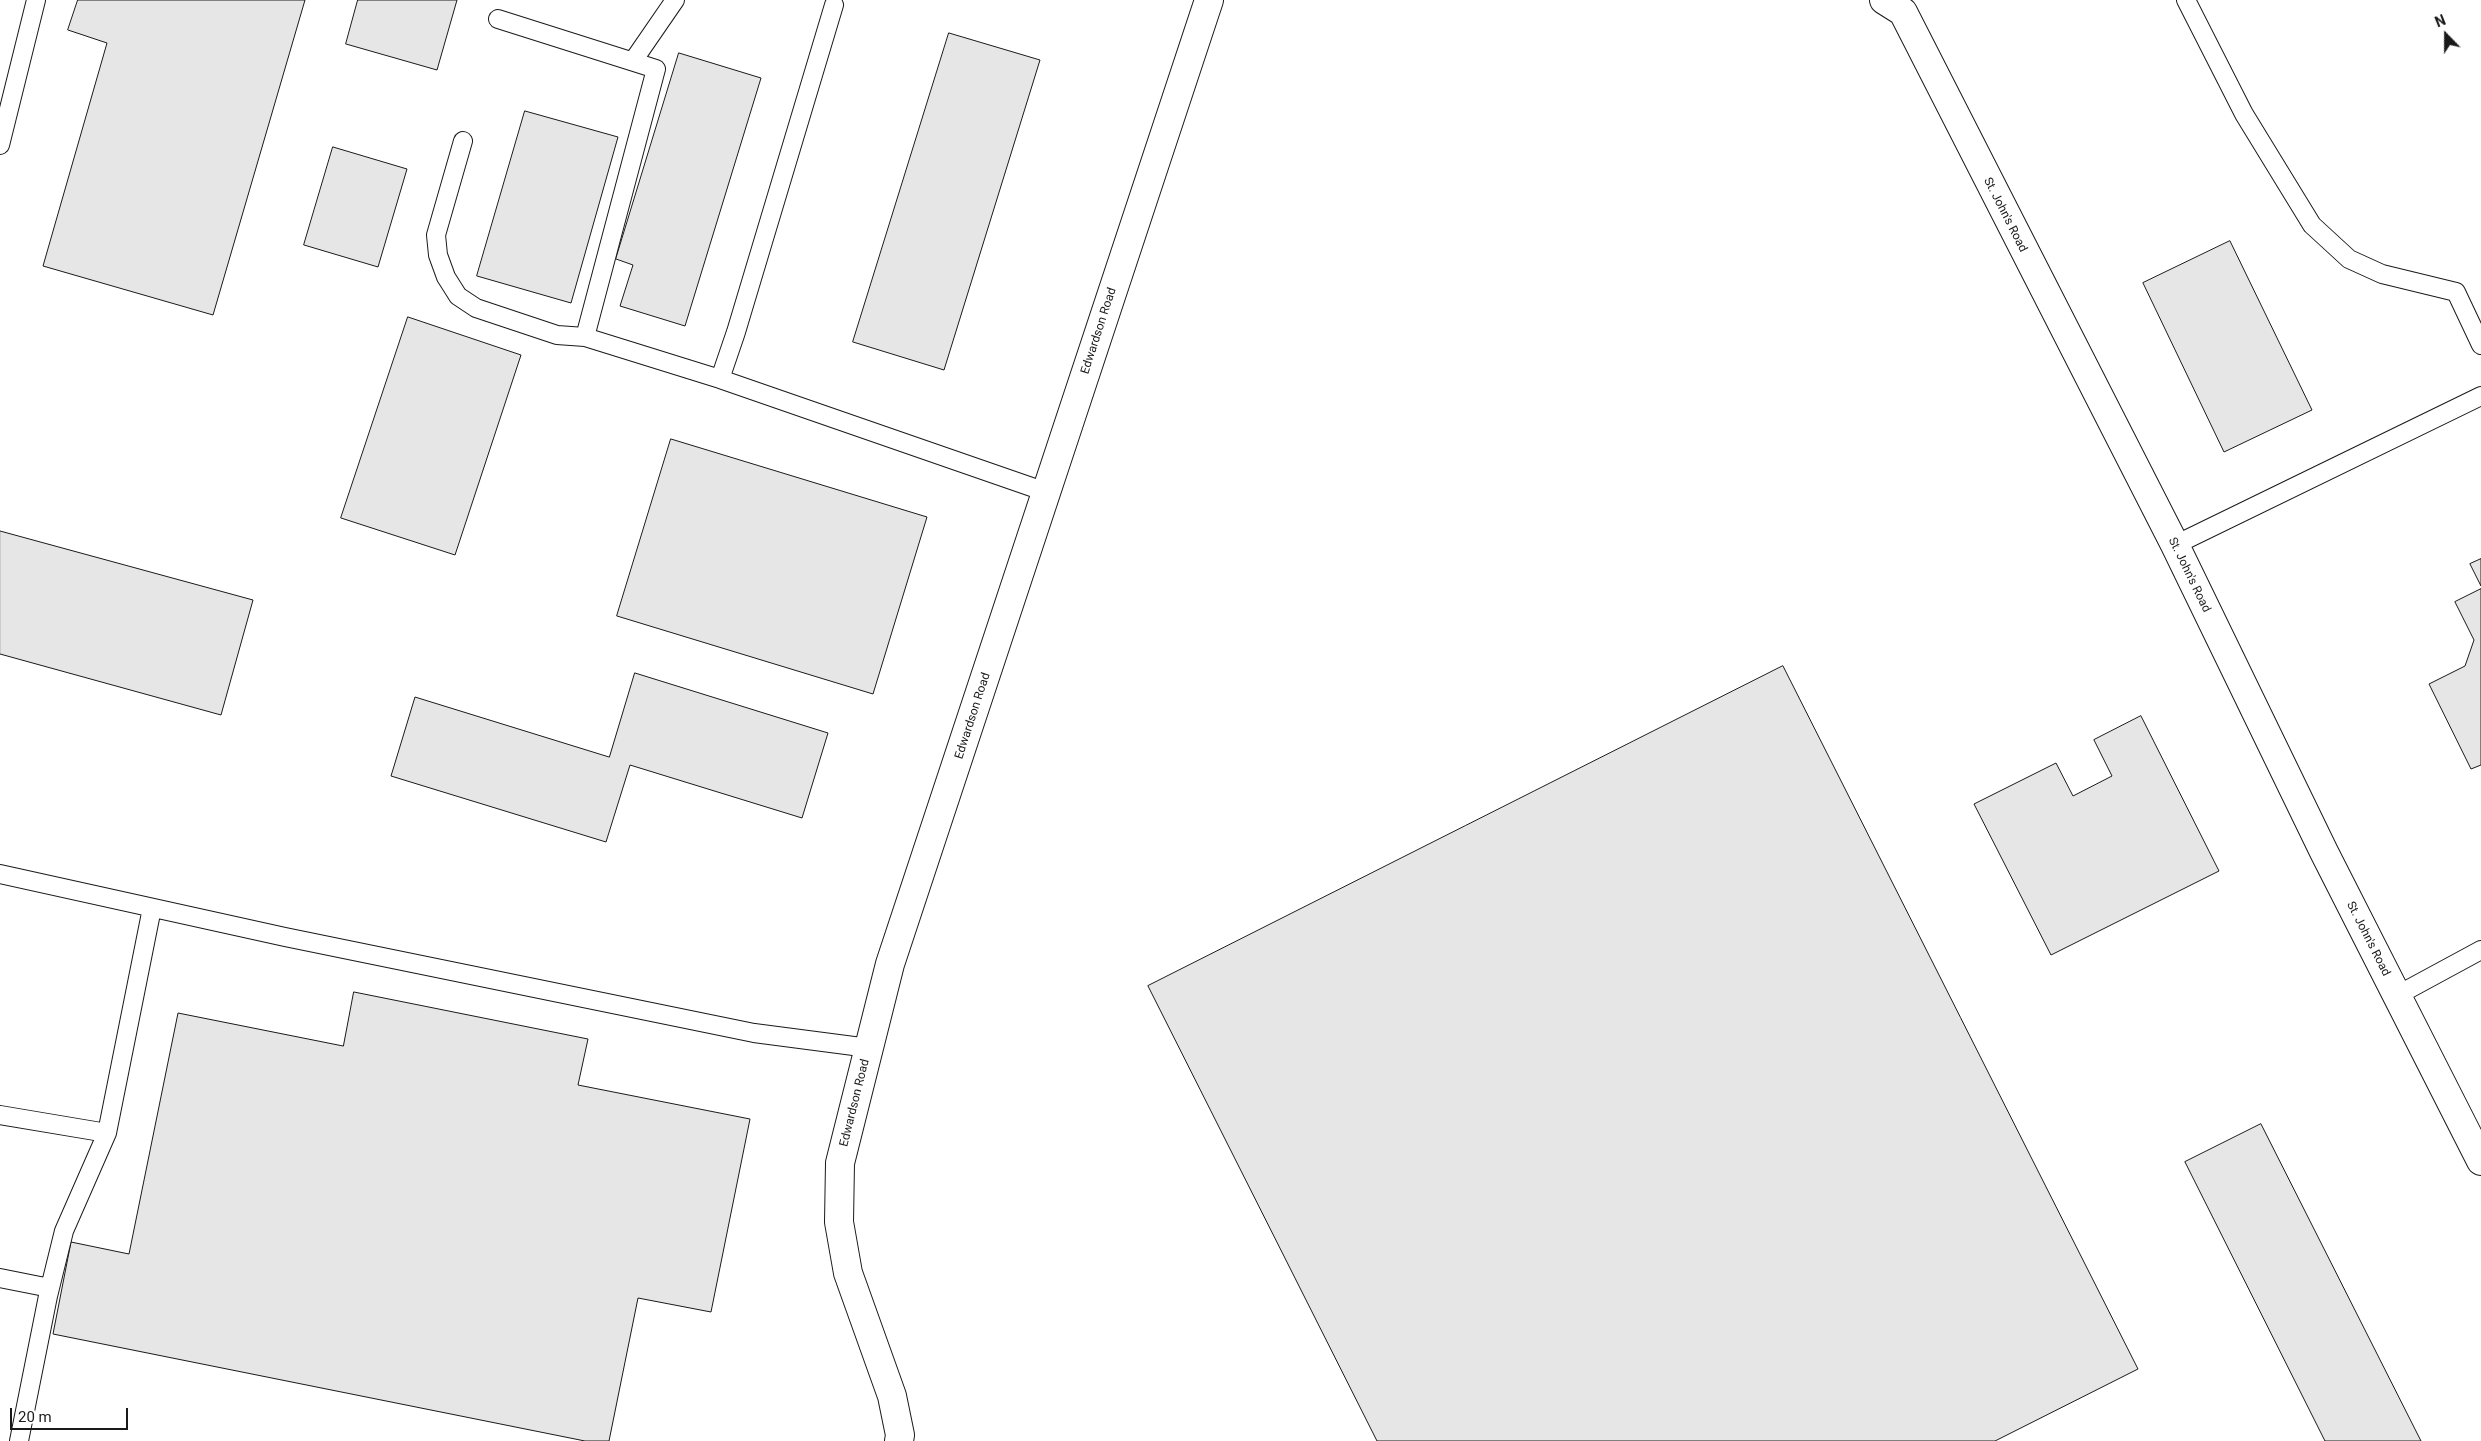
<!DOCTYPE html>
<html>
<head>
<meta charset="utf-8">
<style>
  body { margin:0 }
  #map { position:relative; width:2481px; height:1441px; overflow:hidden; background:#fff; font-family:Roboto,sans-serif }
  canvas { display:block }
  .north { position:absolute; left:2421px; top:10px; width:50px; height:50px; -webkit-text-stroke:4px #fff; paint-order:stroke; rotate:338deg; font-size:14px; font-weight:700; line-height:20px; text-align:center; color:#1a1a1a }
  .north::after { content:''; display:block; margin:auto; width:18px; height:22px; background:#1a1a1a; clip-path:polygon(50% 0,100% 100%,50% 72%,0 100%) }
  .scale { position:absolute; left:10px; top:1408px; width:118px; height:22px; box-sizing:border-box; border:2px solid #1a1a1a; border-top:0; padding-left:6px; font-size:15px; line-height:18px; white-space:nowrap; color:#1a1a1a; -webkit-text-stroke:4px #fff; paint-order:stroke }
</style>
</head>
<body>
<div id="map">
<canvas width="2481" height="1441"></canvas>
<div class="north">N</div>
<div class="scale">20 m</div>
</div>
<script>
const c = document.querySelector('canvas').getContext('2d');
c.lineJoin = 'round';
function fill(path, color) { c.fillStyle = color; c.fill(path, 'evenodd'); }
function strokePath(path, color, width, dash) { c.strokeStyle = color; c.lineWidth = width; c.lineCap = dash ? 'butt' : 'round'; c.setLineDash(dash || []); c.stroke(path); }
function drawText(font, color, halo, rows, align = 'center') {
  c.font = font + ' Roboto,sans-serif'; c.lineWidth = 4; c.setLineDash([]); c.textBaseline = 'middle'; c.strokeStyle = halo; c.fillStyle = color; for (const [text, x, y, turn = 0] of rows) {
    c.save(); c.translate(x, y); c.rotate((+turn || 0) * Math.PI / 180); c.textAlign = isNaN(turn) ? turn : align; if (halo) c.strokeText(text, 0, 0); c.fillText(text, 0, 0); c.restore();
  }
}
const building = new Path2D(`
  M78,0h227l-92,315 -170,-49 64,-223 -39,-13z
  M358,0h99l-20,70 -91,-26z
  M949,33l91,27 -96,310 -91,-28z
  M679,53l82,25 -76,248 -65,-20 13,-41 -17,-6z
  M525,111l93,26 -47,166 -94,-27z
  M333,147l74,22 -29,98 -74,-22z
  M2230,241l82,169 -88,42 -81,-169z
  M408,317l113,38 -66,200 -114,-37z
  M671,439l256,78 -54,177 -256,-78z
  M0,531l253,69 -32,115 -221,-61z
  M2481,559v27l-11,-22z
  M2481,589v176l-10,4 -42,-85 36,-18 9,-26 -19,-38z
  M1783,666l355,703 -143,72h-618l-229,-455z
  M635,673l193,60 -26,85 -172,-53 -24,77 -215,-66 24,-79 194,60z
  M2141,716l78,155 -168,84 -77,-151 82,-41 17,33 39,-20 -18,-36z
  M354,992l234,47 -10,46 172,34 -39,193 -73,-14 -29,143h-24l-532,-107 18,-92 58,12 49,-241 165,33z
  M2261,1124l160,317h-96l-140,-279z`);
const service = new Path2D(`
  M2186,0l58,114 68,111 37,34 33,15 74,18 25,53
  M498,19l158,50 -71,268
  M633,61l42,-61
  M463,141l-27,94 2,20 8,22 12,19 18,12 81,27 28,2 135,42 326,113
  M0,145l36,-145
  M720,379l16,-47 98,-327
  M2175,545l306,-149
  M0,874l285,63 469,96 115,15
  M2396,996l85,-46
  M0,1115l107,18
  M0,1278l50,10
  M19,1441l29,-145 16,-65 43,-98 45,-225`);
const minor = new Path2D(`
  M1884,0l19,12 272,533 149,307 157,309
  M899,1441l1,-6 -8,-39 -44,-123 -9,-51 1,-59 50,-199 319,-964`);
const streetNames = [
  ["St. John's Road",2005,215,63],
  ["Edwardson Road",1099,331,-72],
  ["St. John's Road",2189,575,64],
  ["Edwardson Road",973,716,-72],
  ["St. John's Road",2368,939,63],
  ["Edwardson Road",855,1103,-76]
];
fill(building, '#e6e6e6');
strokePath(building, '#1a1a1a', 1);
strokePath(service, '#1a1a1a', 20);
strokePath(minor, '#1a1a1a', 30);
strokePath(service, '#fff', 18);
strokePath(minor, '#fff', 28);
drawText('12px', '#1a1a1a', '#fff', streetNames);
</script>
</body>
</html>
